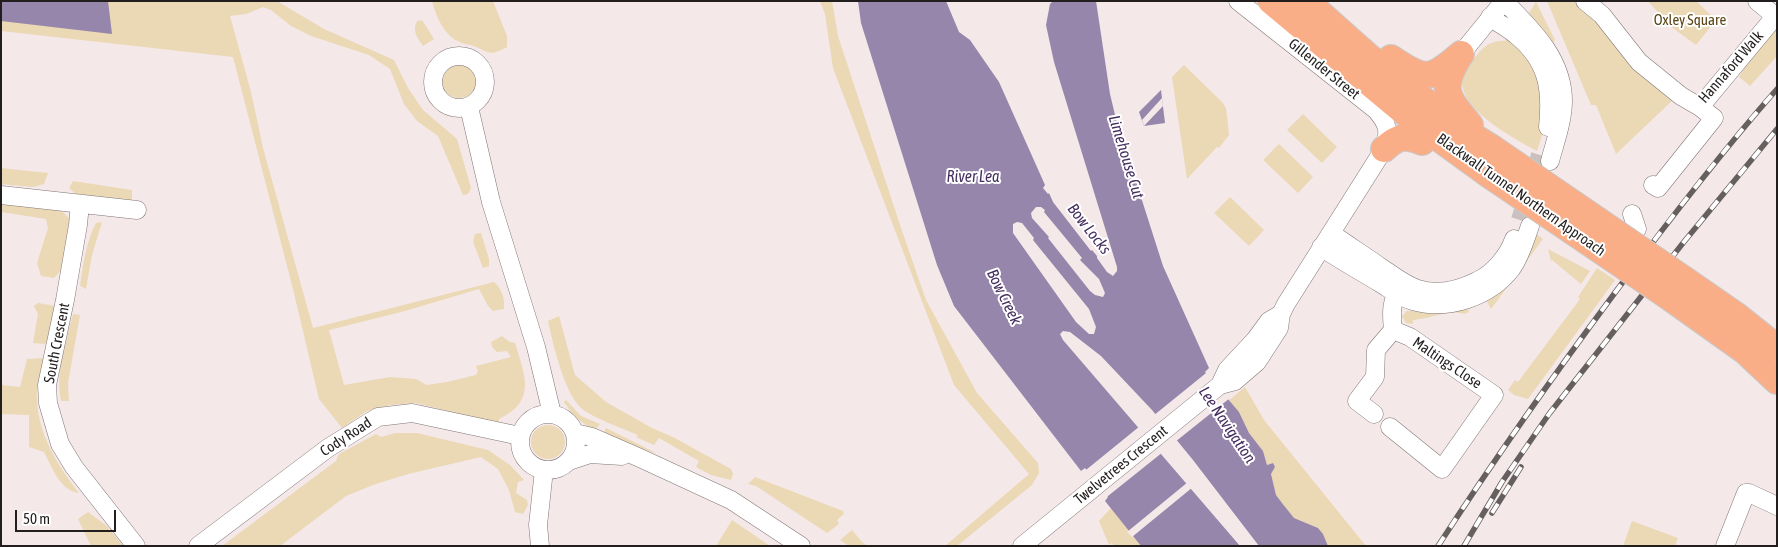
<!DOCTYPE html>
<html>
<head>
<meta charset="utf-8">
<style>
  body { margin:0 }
  #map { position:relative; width:1778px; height:547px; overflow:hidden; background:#f4e8e9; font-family:"Asap Condensed",sans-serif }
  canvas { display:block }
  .frame { position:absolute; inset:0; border:2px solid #221e1e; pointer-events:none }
  .scale { position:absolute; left:15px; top:510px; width:101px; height:22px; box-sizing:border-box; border:2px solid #221e1e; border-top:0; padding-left:6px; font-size:15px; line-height:18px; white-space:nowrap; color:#221e1e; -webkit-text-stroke:4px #fff; paint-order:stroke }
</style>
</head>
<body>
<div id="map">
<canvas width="1778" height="547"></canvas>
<div class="frame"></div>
<div class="scale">50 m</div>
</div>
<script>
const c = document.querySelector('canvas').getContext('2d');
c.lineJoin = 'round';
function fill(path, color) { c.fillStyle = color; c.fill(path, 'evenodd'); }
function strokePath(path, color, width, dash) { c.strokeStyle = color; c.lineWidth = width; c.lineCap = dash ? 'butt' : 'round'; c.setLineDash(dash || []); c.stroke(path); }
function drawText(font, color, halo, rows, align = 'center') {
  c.font = font + ' "Asap Condensed",sans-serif'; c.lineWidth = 4; c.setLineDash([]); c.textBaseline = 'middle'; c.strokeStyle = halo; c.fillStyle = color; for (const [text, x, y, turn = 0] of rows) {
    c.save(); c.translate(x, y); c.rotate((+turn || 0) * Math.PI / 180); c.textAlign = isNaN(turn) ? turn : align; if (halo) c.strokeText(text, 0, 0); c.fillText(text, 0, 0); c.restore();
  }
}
const green = new Path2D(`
  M1,1h276l47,28 70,31 14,28 15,22 34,29 14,49 -3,6 -5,1 -25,-59 -21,-15 -13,-17 -14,-35 -21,-14 -58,-19 -20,-10 -20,-16 -8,-3 -17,7 -16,2 21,76 12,56 50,180 181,-46c8,7 11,17 10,27l-11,2 -5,-5 -9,-17 -74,22 -76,19 15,55 46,-8 26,2 11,6 20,-3 29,-7 2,-4 -2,-5 35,-9 -4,-6 -10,1 -5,-5 -1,-5 11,-6 8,6 5,1c10,33 22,58 -16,76v3l-28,-5 -55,-14 -26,2 -23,6 -25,17 -23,-29 -26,-110 -60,-232 -232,-26z
  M432,1h61l14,35v11c-20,11 -18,4 -36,-2 -4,-1 -8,-1 -11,-3 -16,-6 -24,-26 -28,-41z
  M820,1h12l6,35 63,192 25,72 51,93 61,70 1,10 -7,12 -75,61h-12l84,-72 -75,-89 -121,-317 -8,-54z
  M1547,1h27l25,19 76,78 -59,56 -20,-49h-5z
  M1648,1h48l20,19 -20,25 -26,-19z
  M1536,2l19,38 -3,3 -23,-30z
  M422,20l12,19 -11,7c-6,-9 -11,-15 -6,-25z
  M1777,27v29l-27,30 -11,-9 8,-14z
  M1506,38l19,15 15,27 3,52 -6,19c-24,-13 -87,-46 -73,-79 12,-15 21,-33 41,-31z
  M442 81a17 17 0 1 1 34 0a17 17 0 1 1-34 0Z
  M1184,65l38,37 4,6 3,27 -10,13 -2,-1 -30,32 -15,-102z
  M1303,114l34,33 -15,16 -35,-33z
  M1279,144l34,33 -15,16 -35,-33z
  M1,168l47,5 -4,11 -11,3 -32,-3z
  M73,181l59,9v11l-56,-7 -7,-6z
  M1230,197l34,33 -15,16 -35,-33z
  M1,199l54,6 15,14 -1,15 -7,35 -8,9 -13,-2 -4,-13 11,-35 -2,-9 -45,-7z
  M102,222l-10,33 -6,34 -6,-3c3,-21 6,-44 16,-63z
  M481,233l8,26v7l-6,2 -10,-26 2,-8z
  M1535,233l8,6 -52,70 -5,-10z
  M1548,249l42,22 -9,13 -29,-24 -1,1z
  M1597,268l18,12 -87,119 -14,-4 -6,-5 7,-10 3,2 62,-83 -2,-2z
  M38,303l17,3 -4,31 -6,7 -12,-1 5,-29 -4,-8z
  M1467,307l2,5 -5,2c-16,-5 -34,5 -51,6v4l-7,-1 -4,-7 5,-5 37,1z
  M73,314l7,1 -12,68 1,18h-8c-6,-29 5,-59 12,-87z
  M559,316l16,59 31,27 46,26 21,9 58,32 2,5 -2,6 -20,-5 -15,-8 3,-6 -40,-23 -5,7 -18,-8 2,-2c-14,-6 -47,-18 -57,-27 -17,-16 -28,-64 -33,-87z
  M44,358c-3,13 -8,29 -7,42 1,35 22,67 42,93 -19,-2 -27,-26 -35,-41l-15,-5v-32l-28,-1v-29l19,2 7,-28z
  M1245,387l19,33 102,126h-38l-5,-12 -5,-6 -24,-10 -12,-15 -6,-8 -5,-21 4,-7 -2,-4 -6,2 -4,-14 -14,-18 -10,-21 -11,-11z
  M566,400l15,16 19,8 -6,7 -19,-14 -11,-15z
  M531 442a17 17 0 1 1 34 0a17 17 0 1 1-34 0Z
  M606,428l50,25 -38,-10 -16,-7z
  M395,433h22l71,17 22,15 14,15 -6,2 -2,11 11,7 1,5 -5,9 -8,-2 -6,-22 -11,-21 -17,-12 -73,17 -35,11 -27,11 -66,50h-58l114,-85 3,-7 37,-20 5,3z
  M755,477l88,34 1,3 -7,6 2,4 -12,9 -71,-47 -8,-2z
  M1111,508l30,38h-27l-2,-3 -3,2 -10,-24z
  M88,512l19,14 16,20h-32l-13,-27z
  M732,520l38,26h-54z
  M1632,521l46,17 -3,8h-52z
  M852,530l11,13 5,3h-19l-9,-6z`);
const water = new Path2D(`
  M1,1h107l4,33 -111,-13z
  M858,1h88l13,31 11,8 29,42 46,103 -2,3 5,6 1,-1 4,9 38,49 1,-1 5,6v2l10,14 6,4 4,-5v-4l-63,-205 -8,-37 4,-21 3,-3h43l14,93 6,25 47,147 46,102 -4,4 34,40 10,21 14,18 4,14 6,-2 2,4 -4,7 5,21 6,8 12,15 24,10 5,6 5,12h-69l-66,-86 -41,-50 -51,-54 -31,-24 -7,-1 -3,3 3,6 177,206h-99l-36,-45 3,-4 -23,-29 -4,3 -127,-165 -17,-41 -76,-242zM1036,207h5l4,3 -1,2 38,46 -2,2 19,19 6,14 -2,4 -8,-2 -5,-4 -42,-53 1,-1 -17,-19 -1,-5zM1017,222l5,1 12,15 -1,2 56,69 7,18 -2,7h-5l-13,-12 -63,-89v-9z
  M1161,90l4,33 -21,3 -5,-14z`);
const pier = new Path2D(`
  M1162,98l1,8 -19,20 -2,-6z
  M1211,369l-2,3 21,26 -55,44 -22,-26z
  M1140,426l23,26 -60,48 2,-3 -21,-25 -3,2z
  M1188,482l5,5 -61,50 -5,-5z`);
const minorTunnel = new Path2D(`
  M1520,220l20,-65`);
const minor = new Path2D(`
  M1585,1l17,14 37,47 42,34 19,11 77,-93
  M1757,1l18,15
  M1490,17c9,7 18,11 26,18 32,26 36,54 32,92
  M1461,54l43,-53c27,28 59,57 59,100 0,20 -8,41 -13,60
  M433 82a26 26 0 1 1 52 0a26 26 0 1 1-52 0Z
  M469,107l22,95 45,145 16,67
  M1653,185l5,3 56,-70 -14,-11
  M1,195l136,15
  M80,204l-2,21 -13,75 -18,85 1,18 12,41 14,23 62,79
  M1632,214l5,15
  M1331,233c17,12 34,23 51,35 11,7 23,17 36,21 19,6 41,1 59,-8 17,-8 31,-25 37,-42
  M1321,247c19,13 39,24 59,36 10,6 21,15 33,18 35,10 77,-4 99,-33 9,-13 13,-28 18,-42
  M1220,385l7,-15 28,-30 14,-19 12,-7
  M520 442a28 28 0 1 1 56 0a28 28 0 1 1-56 0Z
  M1374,414l-17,-13 18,-24 1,-27 17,-20c-2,-19 -2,-29 8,-45
  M1390,427l52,42 52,-74 -84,-58 -17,-7
  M575,433l17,4 48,21 91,42 70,46
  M569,461l21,-7 32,2
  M198,546l130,-98 50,-31 34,-4 108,23
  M540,546l-2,-21 6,-55
  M1022,546l198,-161 15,-4 22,-19 22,-34 2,-14 5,-10 98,-155c6,-18 4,-25 -8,-39l-138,-109
  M1725,546l21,-53h3l28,13`);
const highway = new Path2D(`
  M1271,1l144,120 73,53
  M1306,1l63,56 89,70 34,21
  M1460,55c-21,34 -14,41 10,70
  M1391,58c34,23 39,23 70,-4
  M1384,149c14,-13 21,-14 38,-7
  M1685,280l52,36 40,32
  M1672,299l73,52 32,30`);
const rail = new Path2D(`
  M1492,513l29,-46
  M1438,546c56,-86 115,-170 176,-252 52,-70 105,-139 163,-205
  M1464,546l38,-64 47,-68 134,-171 94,-114`);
const highwayBridge = new Path2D(`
  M1492,148l193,132
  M1488,174l184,125`);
const parkNames = [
  ["Oxley Square",1690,20]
];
const streetNames = [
  ["Hannaford Walk",1731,67,-49],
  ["Gillender Street",1324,69,39],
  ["Blackwall Tunnel Northern Approach",1521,195,35],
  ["South Crescent",57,343,-79],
  ["Maltings Close",1447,363,34],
  ["Cody Road",346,437,-33],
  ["Twelvetrees Crescent",1121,465,-39]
];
const waterNames = [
  ["Limehouse Cut",1126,157,73],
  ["River Lea",973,177],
  ["Bow Locks",1089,229,52],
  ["Bow Creek",1004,297,64],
  ["Lee Navigation",1227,425,56]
];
fill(green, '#ebd8b5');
fill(water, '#9686ab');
fill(pier, '#f4e8e9');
strokePath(minorTunnel, '#cac0c0', 18, [18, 9]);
strokePath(minor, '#817677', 19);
strokePath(highway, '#cac9c9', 28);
strokePath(minor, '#fff', 18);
strokePath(highway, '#faae88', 26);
strokePath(rail, '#655f5f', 5.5);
strokePath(rail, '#fff', 4, [11]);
strokePath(highwayBridge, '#cac9c9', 28, []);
strokePath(highwayBridge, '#faae88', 26);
drawText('15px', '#5b4417', '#fff', parkNames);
drawText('15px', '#221e1e', '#fff', streetNames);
drawText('italic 16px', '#462f60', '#fff', waterNames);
</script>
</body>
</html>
